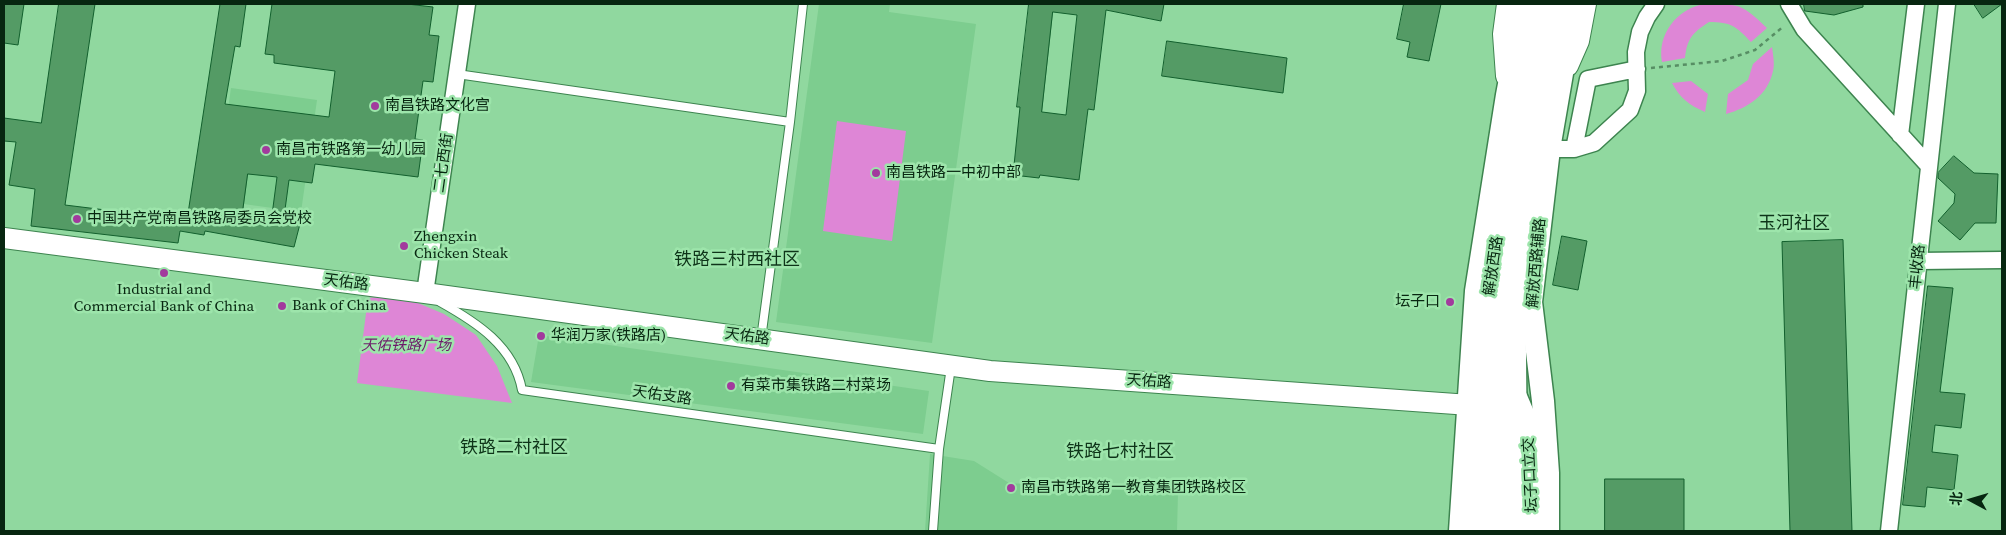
<!DOCTYPE html>
<html>
<head>
<meta charset="utf-8">
<style>
  body { margin:0 }
  #map { position:relative; width:2006px; height:535px; overflow:hidden; background:#90d89f; font-family:"Source Serif 4","Noto Sans SC",serif }
  canvas { display:block }
  .frame { position:absolute; inset:0; border:5px solid #072610; pointer-events:none }
  .north { position:absolute; left:1946px; top:475px; width:50px; height:50px; -webkit-text-stroke:4px #9de5ab; paint-order:stroke; rotate:276deg; font-size:14px; font-weight:700; line-height:20px; text-align:center; color:#072610 }
  .north::after { content:''; display:block; margin:auto; width:18px; height:22px; background:#072610; clip-path:polygon(50% 0,100% 100%,50% 72%,0 100%) }
</style>
</head>
<body>
<div id="map">
<canvas width="2006" height="535"></canvas>
<div class="frame"></div>
<div class="north">北</div>
</div>
<script>
const c = document.querySelector('canvas').getContext('2d');
c.lineJoin = 'round';
function fill(path, color) { c.fillStyle = color; c.fill(path, 'evenodd'); }
function strokePath(path, color, width, dash) { c.strokeStyle = color; c.lineWidth = width; c.lineCap = dash ? 'butt' : 'round'; c.setLineDash(dash || []); c.stroke(path); }
function drawText(font, color, halo, rows, align = 'center') {
  c.font = font + ' "Source Serif 4","Noto Sans SC",serif'; c.lineWidth = 5; c.setLineDash([]); c.textBaseline = 'middle'; c.strokeStyle = halo; c.fillStyle = color; for (const [text, x, y, turn = 0] of rows) {
    c.save(); c.translate(x, y); c.rotate((+turn || 0) * Math.PI / 180); c.textAlign = isNaN(turn) ? turn : align; if (halo) c.strokeText(text, 0, 0); c.fillText(text, 0, 0); c.restore();
  }
}
const built = new Path2D(`
  M819,4h71l-1,8 87,12 -44,319 -156,-21z
  M231,88l86,12 -16,112 -86,-12z
  M539,335l390,56 -6,43 -392,-52z
  M930,454l44,7 35,22 169,10 -1,38h-252z`);
const green = new Path2D(`
  M1704,4c35,0 37,-1 63,24l-16,14c-15,-16 -20,-20 -42,-20 -17,11 -22,17 -24,36l-23,4c-5,-28 15,-53 42,-58z
  M1772,47c1,8 3,17 1,24 -5,24 -25,37 -47,43l2,-20 20,-14 5,-16z
  M1691,81l17,13 -3,18c-16,-7 -25,-14 -33,-29z
  M837,121l69,10 -14,110 -69,-10z
  M377,297l41,6 26,11 32,21 21,31 15,37 -155,-20 11,-85z`);
const building = new Path2D(`
  M4,4h20l-6,41 -14,-2z
  M59,4h36l-30,201 122,15 33,-216h26l-6,43 -5,-1 -10,58 104,13 6,-46 -61,-8v-8l-9,-1 7,-50h135l26,3 -4,28 10,1 -6,46 -10,-1 -8,58 8,1 -5,37 -103,-13 -3,19 -23,-3 -5,37 17,3 -7,27 -89,-16 -1,4 -24,-4 -2,12 -147,-17 4,-37 -26,-4 7,-43 -12,-1v-23l37,5zM248,174l29,3 -5,38 -29,-4z
  M1029,4h135l-3,17 -55,-11 -12,100 -6,-1 -9,71 -39,-5 -1,3 -26,-3 7,-68h-3zM1053,12l24,3 -11,100 -24,-3z
  M1404,4h37l-12,57 -22,-4 3,-15 -13,-3z
  M1804,4h59v3l-29,8 -29,-4z
  M1974,4h28l-19,14z
  M1167,41l120,17 -4,35 -121,-17z
  M1954,156l20,17 24,1 -2,49h-21l-15,17 -22,-19 16,-18 1,-9 -17,-16v-5z
  M1562,236l25,5 -9,49 -25,-5z
  M1843,240l9,291h-62l-8,-289z
  M1928,286l25,2 -13,104 25,2 -4,34 -26,-3 -3,27 26,3 -4,35 -27,-3 -2,20 -22,-2z
  M1605,479h79v52h-79z`);
const path = new Path2D(`
  M1651,68l71,-7 33,-11 29,-24`);
const service = new Path2D(`
  M457,74l333,48
  M440,302c36,20 74,44 82,88l417,59
  M761,339l29,-217 13,-118
  M933,531l6,-82 12,-82`);
const minor = new Path2D(`
  M1789,4l15,25 125,137
  M1900,135l16,-131
  M1549,149h25l20,-6 36,-33 7,-19 -1,-39 4,-20 7,-15 9,-13
  M1574,149l14,-70 49,-10
  M1919,261l83,-1
  M425,293l42,-289
  M1889,531l58,-527`);
const tertiary = new Path2D(`
  M1568,66l11,-25 7,-37
  M1506,76l-3,-42 4,-30
  M4,238l421,55 565,78 494,35`);
const secondary = new Path2D(`
  M1460,531l16,-240 31,-196 17,-91
  M1548,531v-58l-5,-72 -12,-99 18,-153 25,-145`);
const primary = new Path2D(`
  M1498,531l-8,-180 -1,-60 49,-287
  M1515,531l-2,-236 19,-149 26,-142`);
const trunk = new Path2D(`
  M1513,395l17,40 3,96
  M1478,531v-61l15,-64`);
const markers = [
  [375,106,5,"#a23a9d"],
  [266,150,5,"#a23a9d"],
  [876,173,5,"#a23a9d"],
  [77,219,5,"#a23a9d"],
  [404,246,5,"#a23a9d"],
  [164,273,5,"#a23a9d"],
  [1450,302,5,"#a23a9d"],
  [282,306,5,"#a23a9d"],
  [541,336,5,"#a23a9d"],
  [731,386,5,"#a23a9d"],
  [1011,488,5,"#a23a9d"]
];
const poiNames = [
  ["南昌铁路文化宫",385,106],
  ["南昌市铁路第一幼儿园",276,150],
  ["南昌铁路一中初中部",886,173],
  ["中国共产党南昌铁路局委员会党校",87,219],
  ["Zhengxin",414,237],
  ["Chicken Steak",414,254],
  ["Industrial and",164,290,"center"],
  ["Commercial Bank of China",164,307,"center"],
  ["坛子口",1440,302,"right"],
  ["Bank of China",292,306],
  ["华润万家(铁路店)",551,336],
  ["有菜市集铁路二村菜场",741,386],
  ["南昌市铁路第一教育集团铁路校区",1021,488]
];
const streetNames = [
  ["二七西街",444,163,-82],
  ["解放西路辅路",1537,263,-85],
  ["解放西路",1494,266,-82],
  ["丰收路",1918,267,-84],
  ["天佑路",346,283,7],
  ["天佑路",747,337,8],
  ["天佑路",1149,382,4],
  ["天佑支路",662,396,8],
  ["坛子口立交",1531,475,-93]
];
const parkNames = [
  ["天佑铁路广场",406,346]
];
const quarterNames = [
  ["玉河社区",1794,224],
  ["铁路三村西社区",737,260],
  ["铁路二村社区",514,448],
  ["铁路七村社区",1120,452]
];
fill(built, '#7dcd8f');
fill(green, '#de86d6');
fill(building, '#549b65');
strokePath(building, '#125f2d', 1);
strokePath(service, '#3d844f', 10);
strokePath(minor, '#3d844f', 19);
strokePath(tertiary, '#3d844f', 22);
strokePath(secondary, '#3d844f', 25);
strokePath(primary, '#3d844f', 28);
strokePath(trunk, '#3d844f', 29);
strokePath(path, '#578e64', 2.5, [4, 4]);
strokePath(service, '#fff', 8);
strokePath(minor, '#fff', 16);
strokePath(tertiary, '#fff', 20);
strokePath(secondary, '#fff', 22);
strokePath(primary, '#fff', 25);
strokePath(trunk, '#fff', 26);
for (const [x, y, r, color] of markers) { const dot = new Path2D(); dot.arc(x, y, r, 0, 2 * Math.PI); c.fillStyle = color; c.fill(dot); strokePath(dot, '#9de5ab', 2); }
drawText('15px', '#072610', '#9de5ab', poiNames, 'left');
drawText('15px', '#072610', '#9de5ab', streetNames);
drawText('italic 15px', '#6d1a69', '#9de5ab', parkNames);
drawText('18px', '#0e3419', '#9de5ab', quarterNames);
</script>
</body>
</html>
